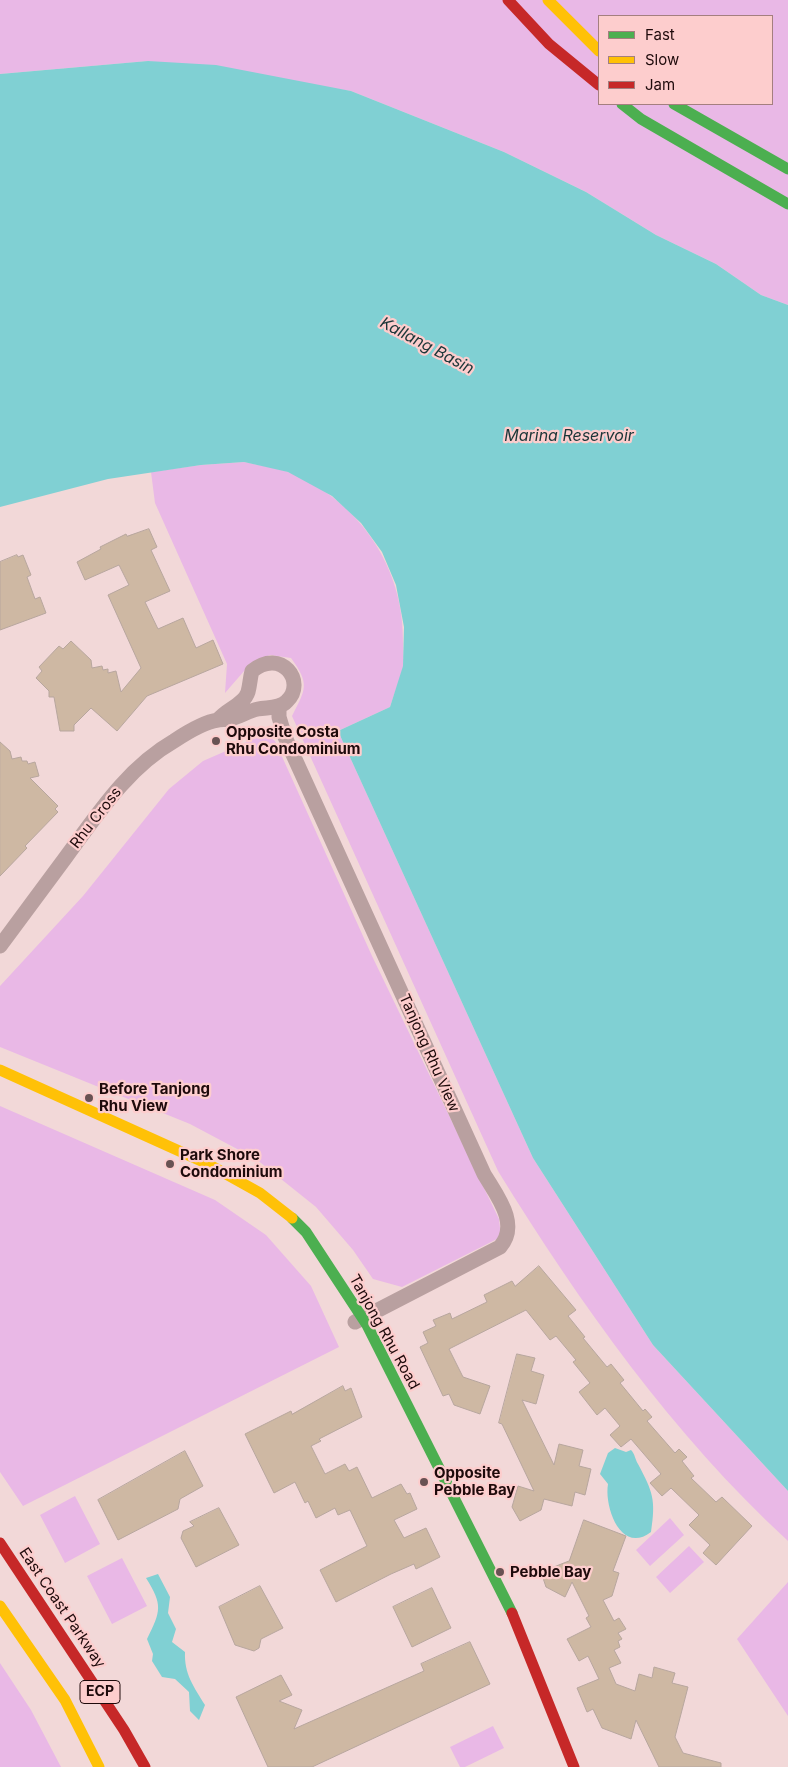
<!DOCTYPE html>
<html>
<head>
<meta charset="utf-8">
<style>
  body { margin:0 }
  #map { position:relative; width:788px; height:1767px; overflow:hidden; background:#f2d8d8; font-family:Inter,sans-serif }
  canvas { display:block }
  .legend { position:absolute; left:598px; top:15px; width:175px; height:90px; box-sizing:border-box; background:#fdcdcd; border:1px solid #a47f7f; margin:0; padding:6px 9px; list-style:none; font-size:15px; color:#1e0a0b }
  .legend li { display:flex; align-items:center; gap:10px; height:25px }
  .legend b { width:25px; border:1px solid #a47f7f }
</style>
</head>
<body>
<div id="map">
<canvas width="788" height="1767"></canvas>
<ul class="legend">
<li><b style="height:6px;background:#4caf50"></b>Fast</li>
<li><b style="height:6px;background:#ffc107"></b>Slow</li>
<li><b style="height:6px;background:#c62828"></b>Jam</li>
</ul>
</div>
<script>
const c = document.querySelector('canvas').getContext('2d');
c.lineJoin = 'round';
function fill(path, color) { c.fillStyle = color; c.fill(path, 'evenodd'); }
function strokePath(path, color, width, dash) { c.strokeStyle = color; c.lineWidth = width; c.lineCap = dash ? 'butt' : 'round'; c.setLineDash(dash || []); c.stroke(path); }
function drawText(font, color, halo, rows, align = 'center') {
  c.font = font + ' Inter,sans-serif'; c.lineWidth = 4.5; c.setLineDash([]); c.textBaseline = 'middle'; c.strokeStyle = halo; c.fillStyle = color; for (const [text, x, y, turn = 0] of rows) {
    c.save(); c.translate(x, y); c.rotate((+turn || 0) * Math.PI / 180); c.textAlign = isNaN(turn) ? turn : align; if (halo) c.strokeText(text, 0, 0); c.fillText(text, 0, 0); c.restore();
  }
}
const green = new Path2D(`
  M0,0h788v305l-27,-10 -45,-31 -60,-29 -70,-43 -82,-40 -153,-61 -203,-30 -148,13zM599,16h173v88h-173z
  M244,462c14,3 30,5 44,10 71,28 117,96 115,172 0,7 1,15 0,23 -3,13 -9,27 -13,40l-52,24 195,427 120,187 135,146v50c-115,-106 -208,-237 -290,-370l-206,-455c14,-27 18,-32 -1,-58l-21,-3 -19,8 -26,30 2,-29 -72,-161 -4,-31 50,-7z
  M265,734l10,7 97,215 127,263 2,18 -99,50 -29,-8 -20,-29 -37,-43 -60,-48 -66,-35 -190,-77v-61l83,-90 86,-107 34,-28z
  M0,1106l215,94 51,35 45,51 28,61 -316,159 -23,-34z
  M75,1496l25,48 -35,19 -25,-48z
  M670,1518l14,17 -34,31 -14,-16z
  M689,1546l15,16 -34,31 -14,-16z
  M122,1558l25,48 -35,18 -25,-48z
  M788,1582v134l-51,-77z
  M0,1663l31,47 30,57h-61z
  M493,1726l11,22 -39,19h-5l-10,-20z`);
const water = new Path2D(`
  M148,61l68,4 135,26 153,61 82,40 70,43 60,29 45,31 27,10v1186l-135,-146 -120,-187 -195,-427 52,-24 13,-41 1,-39 -8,-42 -14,-33 -21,-29 -29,-27 -44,-24 -44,-10 -43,3 -93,14 -108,28v-433z
  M615,1448l11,4 5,-2c4,4 4,9 7,14 15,28 18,36 13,68 -30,23 -47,-25 -43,-48l-8,-10 8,-21z
  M158,1574l12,23 -2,16 8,16 -4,13 13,10c-1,22 9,35 20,53l-6,15 -9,-9 -1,-19 -14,-13 -13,-2 -10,-16 1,-7 -6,-15c14,-28 16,-34 -1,-61z`);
const building = new Path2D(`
  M149,529l8,18 -6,3 19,41 -25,11 13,27 25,-11 13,30 17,-8 10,24 -76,32 -30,35 -26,-23 -17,17v6h-14l-6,-34h-5v-6l-13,-13 6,-7 -3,-4 20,-21 4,3 8,-8 20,19 1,8 10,-2 1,4 5,-1v4l8,-2 5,21 20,-24 -33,-73 21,-10 -10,-20 -34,15 -8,-18 24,-13 -1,-2 26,-13 1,2z
  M17,555l1,2 5,-2 8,20 -4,2 8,22 5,-2 6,16 -46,17v-68z
  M0,742l10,9 2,8 9,-2 1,4h5l1,3 7,-2 4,14 -9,2 28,28 -3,3 3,3 -33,34 2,2 -27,28z
  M539,1266l37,44 -8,6 17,21 -2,1 24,29 4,-3 13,16 -4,3 23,28 2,-2 7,8 -5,4 28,32 4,-4 8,8 -5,4 12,15 -3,2 25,24 6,-5 30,29 -36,39 -13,-12 7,-8 -21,-20 10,-10 -28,-27 -9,8 -12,-13 11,-9 -30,-35 -10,8 -11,-12 10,-9 -15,-18 -8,7 -18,-23 11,-9 -17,-21 3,-2 -20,-24 -6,4 -24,-30 -77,39 14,28 27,9 -10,28 -26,-9 -5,-11 -6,2 -23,-49 8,-4 -5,-11 13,-6 -3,-6 17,-7 2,6 35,-17 -3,-7 28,-14 3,5z
  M517,1354l18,4 -4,13 13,4 -8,29 -14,-4 32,65 5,-21 24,6 -4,16 12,3 -6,26 -10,-3 -3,14 -28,-7 -3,11 -21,11 -8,-14 6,-21 16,5 -32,-67 -3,-1z
  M343,1386l2,5 6,-3 11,29 -43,22 2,2 -10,5 14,28 20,-10 4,7 8,-4 15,31 29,-14 6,10 3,-1 7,16 -23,11 10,18 22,-10 14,29 -24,12 -2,-5 -23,10 -55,28 -16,-32 47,-24 -17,-36 -12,5 -3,-7 -19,10 -8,-17 -3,2 -10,-21 -21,11 -29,-59 46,-23 1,3z
  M185,1451l18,35 -23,13 -2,10 -60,31 -20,-40z
  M219,1508l20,37 -43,22 -15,-29 2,-7 11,-5 -4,-4z
  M584,1520l42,16 -13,35 6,2 -7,23 -9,4 11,21 5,-3 7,11 -8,4 4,6 -4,2 2,6 -6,3 7,13 -12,5 7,16 19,7 4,-17 13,4 2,-11 21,6 -3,10 16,4 -13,50 8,16 38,10v4h-62l-23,-47 -5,19 -29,-11 -9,-19 -6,3 -10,-24 22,-9 -11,-23 -9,5 -12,-22 24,-12 -5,-9 3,-2 -17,-34 -7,15 -19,-10 -5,-15 28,-11z
  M260,1586l23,42 -22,11 -2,9 -5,3 -19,-6 -16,-38z
  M432,1588l19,40 -39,19 -19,-40z
  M470,1642l20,42 -178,83h-44l-32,-70 45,-22 11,20 -13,6 23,9 -8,19 130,-58 -3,-7z`);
const street = new Path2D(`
  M279,706v11l6,20 199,437c13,22 36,50 16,73l-145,75
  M0,946c22,-30 44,-59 66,-89 31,-42 61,-89 108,-116 12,-8 30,-19 44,-21 4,-1 8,0 12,-1 10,-2 18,-8 28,-10 9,-2 22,0 29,-8 20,-19 -6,-54 -35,-30 -2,7 -2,14 -4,21 -4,13 -22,17 -30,28`);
const fast = new Path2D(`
  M622,104l19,15 147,85
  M674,104l114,65
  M292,1218l14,14 61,93 145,288`);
const slow = new Path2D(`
  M548,0l51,51
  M0,1070l208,94 52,29 32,25
  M0,1606l65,94 34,67`);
const jam = new Path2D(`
  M508,0l41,44 50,41
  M0,1543l124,187 21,37
  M512,1613l62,154`);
const markers = [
  [216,741,5,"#685253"],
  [89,1098,5,"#685253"],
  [170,1164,5,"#685253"],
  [424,1482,5,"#685253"],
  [500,1572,5,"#685253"]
];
const shields = [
  [100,1692,40]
];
const shieldNames = [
  ["ECP",100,1692]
];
const poiNames = [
  ["Opposite Costa",226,732],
  ["Rhu Condominium",226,749],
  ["Before Tanjong",99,1089],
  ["Rhu View",99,1106],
  ["Park Shore",180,1155],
  ["Condominium",180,1172],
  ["Opposite",434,1473],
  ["Pebble Bay",434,1490],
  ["Pebble Bay",510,1572]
];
const streetNames = [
  ["Rhu Cross",96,818,-52],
  ["Tanjong Rhu View",429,1053,66],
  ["Tanjong Rhu Road",384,1332,61],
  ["East Coast Parkway",62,1608,56]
];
const waterNames = [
  ["Kallang Basin",427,346,28],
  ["Marina Reservoir",569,436]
];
fill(green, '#e9b8e6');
fill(water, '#80d0d3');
fill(building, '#ceb8a3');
strokePath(building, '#b7a69e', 1);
strokePath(street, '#b9a0a0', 15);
strokePath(fast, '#4caf50', 11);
strokePath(slow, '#ffc107', 11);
strokePath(jam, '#c62828', 11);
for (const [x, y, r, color] of markers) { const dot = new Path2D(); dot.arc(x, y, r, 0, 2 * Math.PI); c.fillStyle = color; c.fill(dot); strokePath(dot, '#fdcdcd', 2); }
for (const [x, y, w] of shields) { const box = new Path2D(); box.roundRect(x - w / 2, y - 11.5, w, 23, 4); c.fillStyle = '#fdcdcd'; c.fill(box); strokePath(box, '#1e0a0b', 1); }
drawText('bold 14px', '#1e0a0b', null, shieldNames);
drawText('bold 15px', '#1e0a0b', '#fdcdcd', poiNames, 'left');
drawText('15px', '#1e0a0b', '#fdcdcd', streetNames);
drawText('italic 16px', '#1b3638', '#fdcdcd', waterNames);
</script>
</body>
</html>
